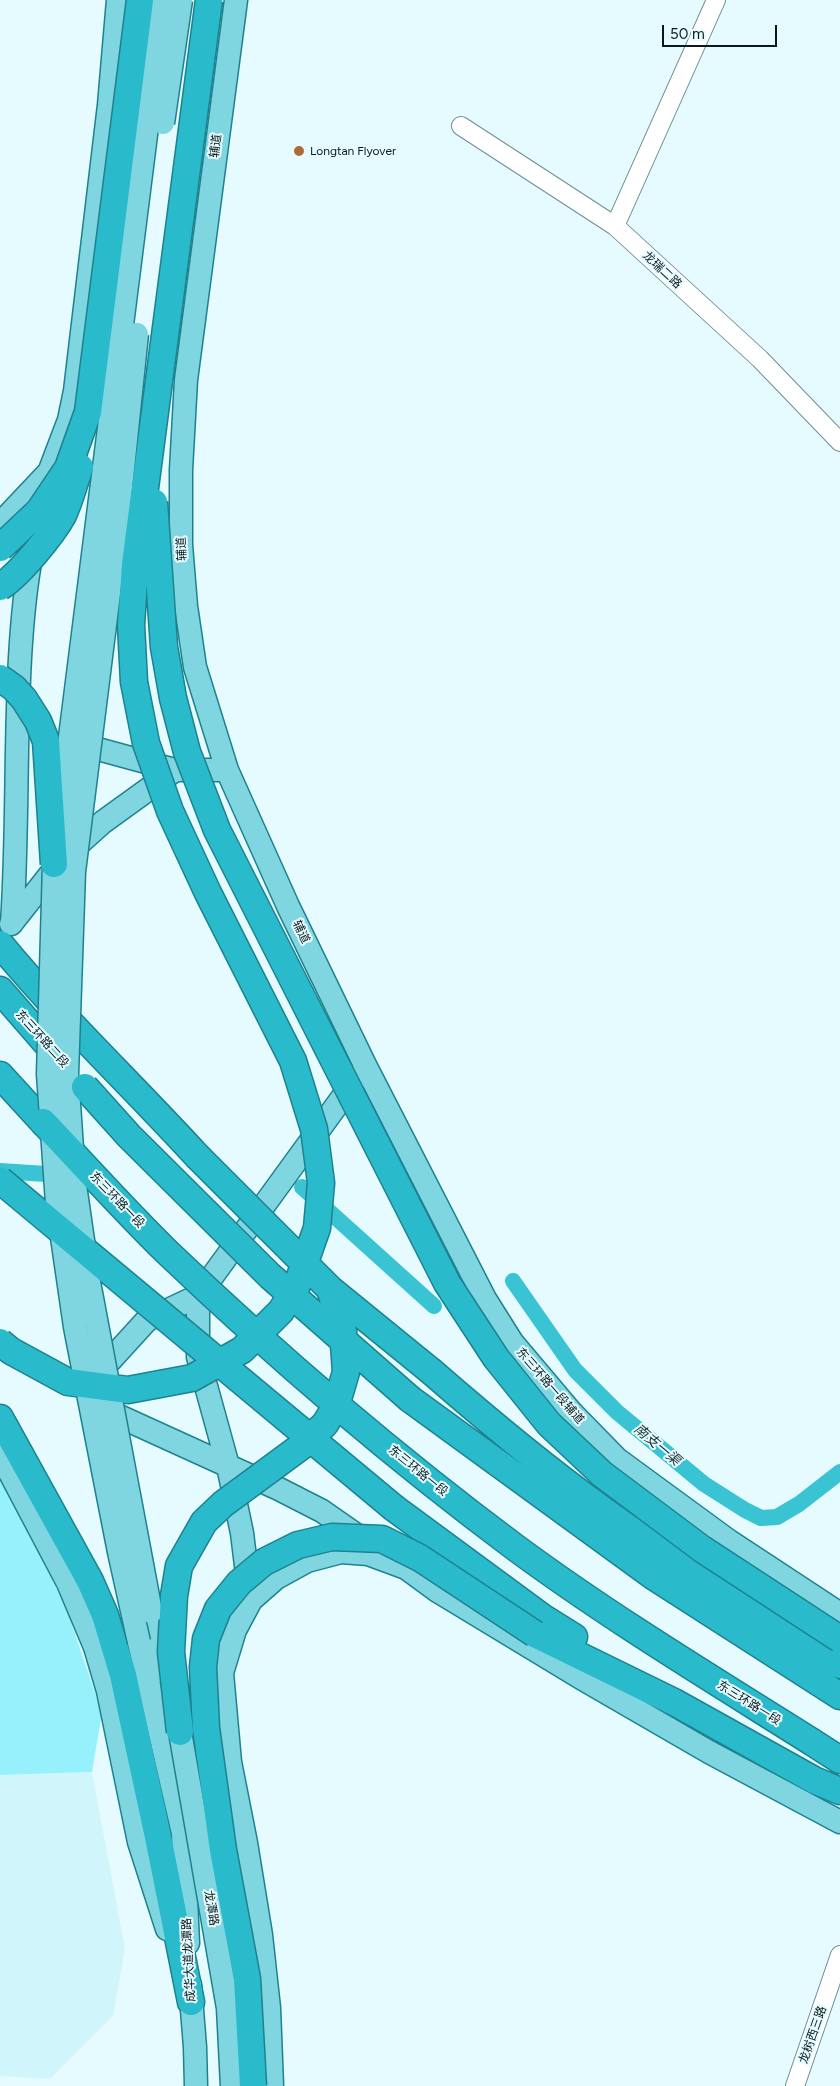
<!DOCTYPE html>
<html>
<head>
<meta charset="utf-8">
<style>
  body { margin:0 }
  #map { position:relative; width:840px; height:2086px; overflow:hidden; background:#e5fbff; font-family:Figtree,sans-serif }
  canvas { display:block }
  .scale { position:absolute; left:662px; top:25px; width:115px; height:22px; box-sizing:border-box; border:2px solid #0b191b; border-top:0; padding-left:6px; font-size:15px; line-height:18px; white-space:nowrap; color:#0b191b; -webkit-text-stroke:4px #e5fbff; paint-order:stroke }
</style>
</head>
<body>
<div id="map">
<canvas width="840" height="2086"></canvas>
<div class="scale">50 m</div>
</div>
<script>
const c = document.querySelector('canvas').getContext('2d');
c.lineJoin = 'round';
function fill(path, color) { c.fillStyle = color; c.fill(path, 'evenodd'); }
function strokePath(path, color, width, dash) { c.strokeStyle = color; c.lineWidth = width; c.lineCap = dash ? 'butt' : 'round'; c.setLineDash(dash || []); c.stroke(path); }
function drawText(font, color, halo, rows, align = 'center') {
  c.font = font + ' Figtree,"Noto Sans SC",sans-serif'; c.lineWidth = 4; c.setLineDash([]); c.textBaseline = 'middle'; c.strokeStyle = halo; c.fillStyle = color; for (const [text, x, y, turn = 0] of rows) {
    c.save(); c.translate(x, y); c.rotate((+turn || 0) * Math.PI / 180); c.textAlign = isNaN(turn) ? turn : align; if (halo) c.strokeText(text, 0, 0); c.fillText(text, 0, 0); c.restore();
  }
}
const built = new Path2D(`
  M92,1772l33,177 -12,67 -63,63 -50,-3v-301z`);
const green = new Path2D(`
  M0,1474l65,131 37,108 -10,59 -92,3z`);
const canal = new Path2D(`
  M0,1171l61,4
  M302,1187l132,119
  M513,1281l62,89 42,42 87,72 41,26 16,8 16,-1 22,-13 41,-32`);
const minor = new Path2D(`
  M461,126l154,100 145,133 80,83
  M615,226l101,-226
  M795,2086l45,-131`);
const major = new Path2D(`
  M236,0l-50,380 -5,90v75l5,61 9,61 32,103 61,136 77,159 120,234 27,43 60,71 45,46 112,82 111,73
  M43,502l7,-32 19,-50 6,-29 34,-286 9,-105
  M0,524l48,-51
  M72,742l103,28h52
  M12,923c6,-88 3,-177 8,-265 2,-35 5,-71 12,-106
  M11,924l53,-67 39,-35 72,-52
  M198,1296v61l30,109 14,67 7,57
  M95,1377l52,-57 51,-24 160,-220
  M99,1407l180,82 43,22 43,30
  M0,1454l68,129 27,64 13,44 31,151 28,87
  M151,1612l15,61
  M139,1642l44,191 5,110
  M190,1985l5,62 1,39
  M272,2086l-3,-78 -8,-73 -15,-92 -16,-81 -8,-89 13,-43 16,-30 25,-22 31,-17 34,-9 27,2 38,14 30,22 147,89 126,73 131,70`);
const highway = new Path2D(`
  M0,944c61,74 132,141 197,212
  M0,990l61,70
  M0,1075l43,47
  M432,1372c54,47 109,93 167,135 78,57 160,106 241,158
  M410,1399l243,177 187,120
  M0,1418l90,163 15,34 18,60 35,162 33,165
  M394,1508l148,109 32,20
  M535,1634l139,68 140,78 26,11
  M812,1742l28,18`);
const majorBridge = new Path2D(`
  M163,123l18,-123
  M137,334l-22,211 -41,327 -7,202 7,104 15,104 62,330
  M139,1642l-20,-90 -44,-225 -18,-124 -9,-129 6,-210 109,-864
  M180,1732l48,276 4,78`);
const highwayBridge = new Path2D(`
  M154,502l10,145 9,51 14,54 30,78 230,453 49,75 53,66 53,50 100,75 138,90
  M0,548l39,-37 29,-43 20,-56 52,-412
  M0,587c19,-12 52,-52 63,-72 7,-15 11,-32 17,-48
  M0,678l14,10 10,11 14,22 8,20 8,123
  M85,1087l44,49 141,140 140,123
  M43,1122c41,43 81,88 124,130 110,105 227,205 349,296 95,70 196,131 296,194
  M197,1156l133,133 102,83
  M0,1180l394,328
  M0,1342l11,9 57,31 60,8 64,-12 50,-28 39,-39 16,-26 20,-57 4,-45 -7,-54 -21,-68 -85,-168 -38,-82 -24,-68 -12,-61 -3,-57 4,-61 74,-564
  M180,1732l-9,-80 3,-56 5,-30 25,-44 19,-18 80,-59 22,-21 11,-18 10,-34 -3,-41 -13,-42
  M253,2086l-6,-107 -24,-129 -17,-122 -3,-61 3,-28 12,-30 21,-26 25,-21 34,-17 34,-8 50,2 38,19 115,76`);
const markers = [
  [299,151,6,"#ad6c37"]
];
const streetNames = [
  ["辅道",216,146,-83],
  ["龙瑞二路",662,270,43],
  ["辅道",182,549,-93],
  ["辅道",301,932,64],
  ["东三环路二段",42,1039,48],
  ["东三环路一段",117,1200,46],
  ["东三环路一段辅道",550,1386,49],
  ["东三环路一段",418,1471,39],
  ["东三环路一段",749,1703,32],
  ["龙潭路",211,1908,80],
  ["成华大道龙潭路",189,1960,-93],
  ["龙树西三路",813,2035,-71]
];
const poiNames = [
  ["Longtan Flyover",310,151]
];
const waterNames = [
  ["南支一渠",657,1445,40]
];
fill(built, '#d0f6fc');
fill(green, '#97f1fd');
strokePath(canal, '#39c3d3', 16);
strokePath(minor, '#6c9095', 20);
strokePath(major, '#1e828e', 25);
strokePath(highway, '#1e828e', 29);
strokePath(minor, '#fff', 18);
strokePath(major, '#7fd6e0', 22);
strokePath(highway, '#29bbcc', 26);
strokePath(majorBridge, '#1e828e', 25, []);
strokePath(highwayBridge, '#1e828e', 29, []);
strokePath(majorBridge, '#7fd6e0', 22);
strokePath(highwayBridge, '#29bbcc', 26);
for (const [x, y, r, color] of markers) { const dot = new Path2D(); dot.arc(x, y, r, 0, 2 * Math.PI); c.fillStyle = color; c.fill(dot); strokePath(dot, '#e5fbff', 2); }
drawText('12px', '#0b191b', '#e5fbff', streetNames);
drawText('12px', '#0b191b', '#e5fbff', poiNames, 'left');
drawText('italic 14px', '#1b3235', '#e5fbff', waterNames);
</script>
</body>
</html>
